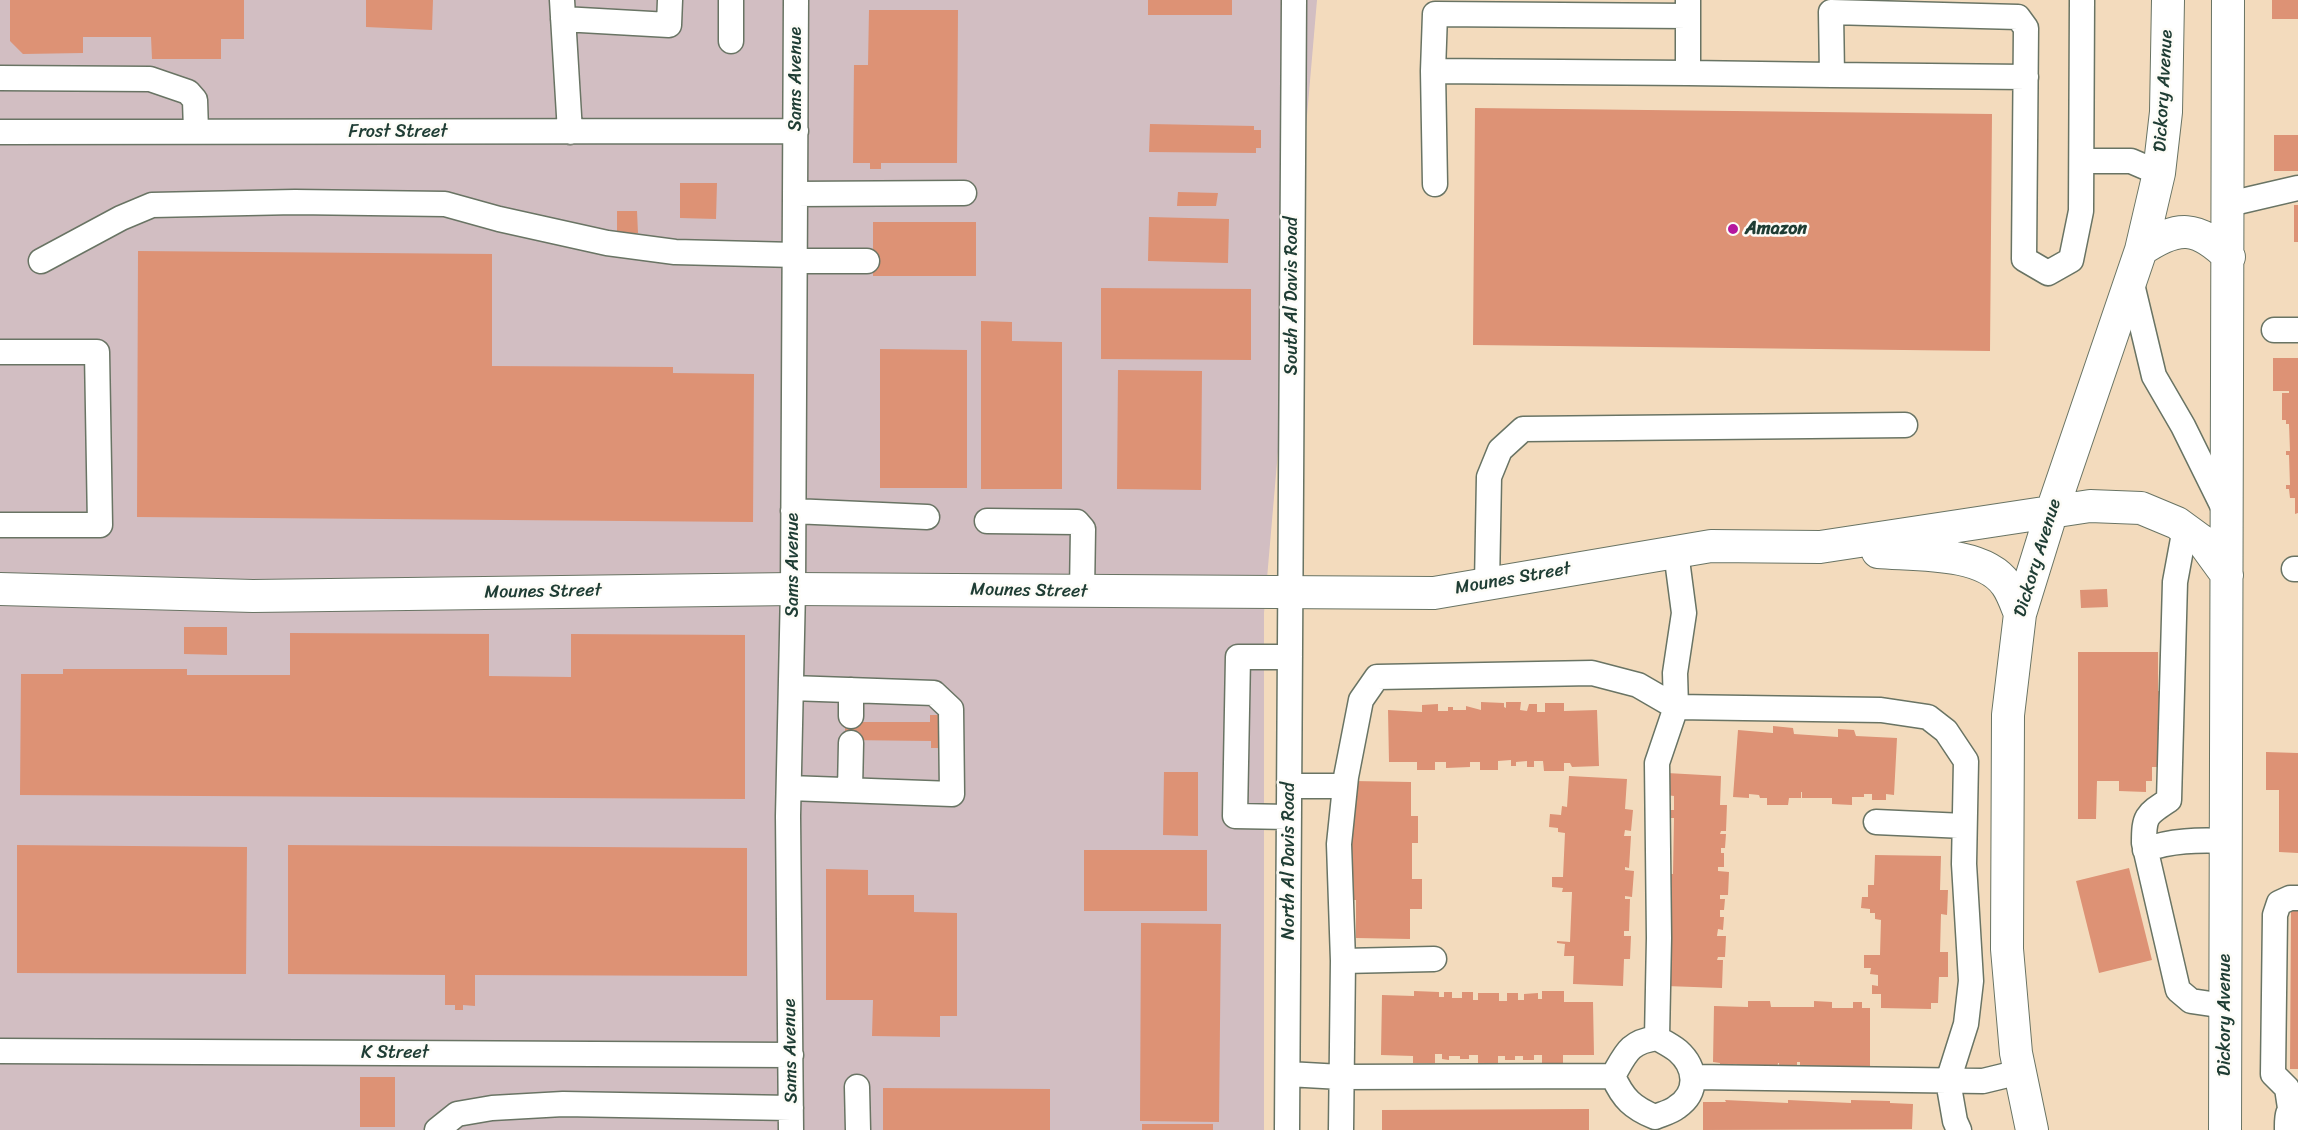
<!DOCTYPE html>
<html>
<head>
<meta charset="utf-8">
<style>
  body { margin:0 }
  canvas { display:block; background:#f3dbbd }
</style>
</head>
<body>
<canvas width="2298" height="1130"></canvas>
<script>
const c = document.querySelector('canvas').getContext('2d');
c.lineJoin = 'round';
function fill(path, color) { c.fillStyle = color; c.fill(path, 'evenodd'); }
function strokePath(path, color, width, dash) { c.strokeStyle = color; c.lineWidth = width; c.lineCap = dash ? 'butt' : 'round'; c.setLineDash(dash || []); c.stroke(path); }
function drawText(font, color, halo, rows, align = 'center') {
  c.font = font + ' Sriracha,sans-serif'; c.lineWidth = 5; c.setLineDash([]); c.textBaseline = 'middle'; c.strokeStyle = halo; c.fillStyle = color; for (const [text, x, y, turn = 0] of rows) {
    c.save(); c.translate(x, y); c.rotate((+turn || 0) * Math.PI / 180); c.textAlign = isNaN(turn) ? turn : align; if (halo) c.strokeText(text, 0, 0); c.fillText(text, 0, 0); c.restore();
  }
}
const industrial = new Path2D(`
  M0,0h1317l-53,613v517h-1264z`);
const building = new Path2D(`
  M10,0h234v39h-23v20h-69l-1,-22h-68v16l-60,1 -13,-13z
  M366,0h67l-1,30 -66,-3z
  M1148,0h84v15h-84z
  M2272,0h26v19h-26z
  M869,10h89l-1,153h-76v6h-11v-6h-17l1,-98h14z
  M1475,108l517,6 -2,237 -517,-6z
  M1150,124l104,2v4h7v18h-5v5l-107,-1z
  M2274,135h24v36h-24z
  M680,183h37l-1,36 -36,-1z
  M1178,192l40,1 -2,13h-39z
  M2294,205h4v37h-4z
  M617,211h20l1,22h-21z
  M1149,217l80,2 -1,44 -80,-2z
  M873,222h103v54h-103z
  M138,251l354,3v112l181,1v6l81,1 -1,148 -616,-5z
  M1101,288l150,1v71l-150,-1z
  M981,321l31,1v19l50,1v147h-81z
  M880,349l87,1v138h-87z
  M2273,358h25v155l-3,1v-16h-5l-1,-9h-3v-4h4l-1,-30h-3v-4h4l-1,-27h-3v-4h-4v-27h7v-2h-16z
  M1118,370l84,1 -1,119 -84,-1z
  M2107,589l1,18 -27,1 -1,-18z
  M184,627h43v28l-43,-1z
  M290,633l199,1v42l82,1v-43l174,1v164l-725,-4 1,-121h42v-5h124v6h103z
  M2078,652h80v39l6,1v75h-12v14h-6v11l-27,-1v-10h-22l-1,38h-18z
  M1481,702l23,1v4l2,1v-6h15l-1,8 7,1 2,-7h8v8h8v-9h19v8l33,-1 2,56 -27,1 -2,-4h-6v8h-20l-1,-10h-9v6h-7v-6l-11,1v4h-5v-6l-13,1v9h-18v-8h-10v5l-24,1v-6h-11v8h-18v-8h-28l-1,-52 34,2v-7l16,-1v7h10v-4h5v3h13v-4l15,4z
  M930,715h19v33h-18v-7l-86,-1v-18h85z
  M1773,726l20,2 1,6 44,3v-8l16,1 2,6 41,2 -3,57 -8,-1v6h-14v-6h-8v3h-12v8l-20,-1v-6h-30v-6h-1v6h-12l-1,7h-21v-7h-7l-1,-3 -10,-1v4l-16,-1 5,-67 35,3z
  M2266,752l32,1v100l-19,-1v-62h-13z
  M1164,772h34v64l-35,-1z
  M1667,773l54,3 -1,29h7l-1,26h-5l-1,3h6l-1,14h-4v5h3v14h-6v4l11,1 -1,23h-8v4h5l-1,11h-4v7h4l-1,13 -5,-1 -1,7h9l-1,21h-7l-1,3h6l-1,28 -56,-2 -3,-112h10l1,-56h-9l1,-8h8v-14l-8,-1z
  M1569,776l58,3 -2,30 8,1 -2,21 -6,-1 -1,6h7l-2,32 -4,-1v3l9,1 -2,26 -7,-1v3h5l-1,32h-5v5h7l-1,23h-6l-1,27 -50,-2 1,-28h-10l1,-12 -8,-1v-2l13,1 2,-50h-10l1,-4 -11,-1v-10h11l2,-44 -7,-1v-4l-9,-1 1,-13 11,1 1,-9 5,1z
  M1353,781l58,1v34h7v27h-6v36h10v30h-12v30l-54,-1v-38h-10l5,-18z
  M17,845l230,2 -1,127 -229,-1z
  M288,845l459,3v128l-272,-1v31l-12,-1v5h-8v-5h-10v-30l-157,-1z
  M1084,850h123v61h-123z
  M1875,855l66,1 -1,34h8l-1,25 -6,-1 -1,38h8v25h-9l-1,26h-7v6l-50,-1v-14h-9v-9l6,1v-11l-8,-1 1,-6h-7v-13h16l1,-35 -6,-1v-6h-5v-4l-9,-1 1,-11h6v-12h6z
  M2129,868l23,92 -53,13 -23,-92z
  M826,869l42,1v25h46v17l43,1v103h-17v21l-68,-1 1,-36h-47z
  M2291,910h7v159h-8z
  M1141,923l80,1 -2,198 -79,-1z
  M1414,991l25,1v5h5v-5h8v6h10v-6h11v8h5v-7h21v8h8v-8h11v7h6v-6l14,-1v6h4v-8h22v11h29l1,53h-31v8h-21v-8h-8v5h-11v-4h-8v4h-10v-4h-7v8l-20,-1v-8h-9v4h-9v-3h-11v4l-7,-1v-5h-7v9h-22v-7l-32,-1 1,-60 32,1z
  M1748,1001h22l1,6h43v-6l18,1v6h21v-6h9v6h8v58h-6v4h-15v-4h-6l-1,3 -42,-1v-6h-3v5h-18v-4h-1l-1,6 -40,-3v-2h-8v3l-9,1v-5l-7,-1 1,-56 34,1z
  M360,1077h35v50h-35z
  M883,1088l167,1v41h-167z
  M1725,1100l63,3v-3l63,3v-3l39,1v2l23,1 -1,25 -209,1v-28h23z
  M1589,1109v21h-207v-20z
  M1142,1124h71v6h-71z`);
const minor = new Path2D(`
  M562,0l8,132
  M731,0v41
  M1688,0v73l144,2 -1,-63 187,5 8,11 -2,231 24,14 23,-13 10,-49 1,-211
  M563,19l106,6 1,-25
  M1433,71l255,2
  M1832,75l194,2
  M0,78l150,1 38,13 7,8 1,31
  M0,132l796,-1
  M2082,161h49l28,12
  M1435,184l-2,-113 2,-57 253,2
  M795,194l169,-1
  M2229,204l69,-16
  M41,261l80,-43 31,-13 143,-3 150,2 54,15 108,24 68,9 120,3
  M795,261h72
  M2131,280l23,96 29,50 43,87
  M2274,330h24
  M0,352h97l3,173h-100
  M793,511l134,6
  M987,521l90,1 6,7 -1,63
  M2185,528l-10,54 -6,218c-23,15 -25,16 -25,43l34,147 13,11 34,5
  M1676,552l8,61 -9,60 1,34 205,3 47,7 18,14 20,30 -2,103 7,117 -5,43 -18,57 7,40 4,9
  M2294,569h4
  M1487,584l2,-107 11,-27 23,-21 382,-4
  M851,716v-26
  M1289,786h56
  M789,788l163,6 -1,-85 -17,-16 -143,-5
  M850,790l1,-47
  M1289,817l-54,-1 3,-159h52
  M1876,822l88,4
  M2145,850c26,-10 54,-10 81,-9
  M1343,961l91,-2
  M1657,1038c7,4 15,8 21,13 18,16 21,41 -1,56 -6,5 -15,7 -22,10 -22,-9 -32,-18 -42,-41 13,-23 16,-34 44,-38z
  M0,1051l791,4
  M1288,1074l53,3 272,-1
  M1694,1077l289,4 37,-9
  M857,1087l1,43
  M2290,1108l-3,-20 -14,-14 2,-159 4,-12 11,-5h8
  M437,1130l20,-16 35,-6 71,-4 228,4
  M791,1130l-3,-314 5,-227 3,-589
  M1287,1130l7,-1130
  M1341,1130l2,-169 -4,-117 7,-67 15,-77 16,-23 215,-4 46,12 38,22 -19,56 2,175 -2,100
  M2287,1130c0,-13 -1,-20 11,-27`);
const major = new Path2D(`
  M2141,250c37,-25 56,-25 88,7
  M1878,552c37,3 105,-1 128,32 6,8 10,20 14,30
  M0,589l253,7 540,-7 641,4 277,-47 109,1 270,-41 51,2 36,15 26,19 24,33
  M2032,1130l-16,-77 -9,-104 1,-234 12,-101 31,-100 90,-264 18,-77 7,-61 2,-112
  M2225,1130l3,-1130`);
const markers = [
  [1733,229,6,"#b5179e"]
];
const streetNames = [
  ["Sams Avenue",796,79,-90],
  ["Dickory Avenue",2164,91,-87],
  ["Frost Street",398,132],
  ["South Al Davis Road",1292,296,-90],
  ["Dickory Avenue",2038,558,-73],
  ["Sams Avenue",793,565,-90],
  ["Mounes Street",1513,579,-10],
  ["Mounes Street",1029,591,1],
  ["Mounes Street",543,592,-1],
  ["North Al Davis Road",1289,861,-90],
  ["Dickory Avenue",2225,1015,-90],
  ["Sams Avenue",791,1051,-91],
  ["K Street",395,1053]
];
const poiNames = [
  ["Amazon",1745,229]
];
fill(industrial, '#d2bec2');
fill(building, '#dd9275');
strokePath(minor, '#697464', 27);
strokePath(major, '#697464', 34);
strokePath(minor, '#fff', 24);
strokePath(major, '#fff', 32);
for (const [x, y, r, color] of markers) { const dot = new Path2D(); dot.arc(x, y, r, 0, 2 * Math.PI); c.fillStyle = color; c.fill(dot); strokePath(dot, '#fdfcf7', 2); }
drawText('18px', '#1f3d34', '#fdfcf7', streetNames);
drawText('bold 18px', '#1f3d34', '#fdfcf7', poiNames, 'left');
</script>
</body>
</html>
